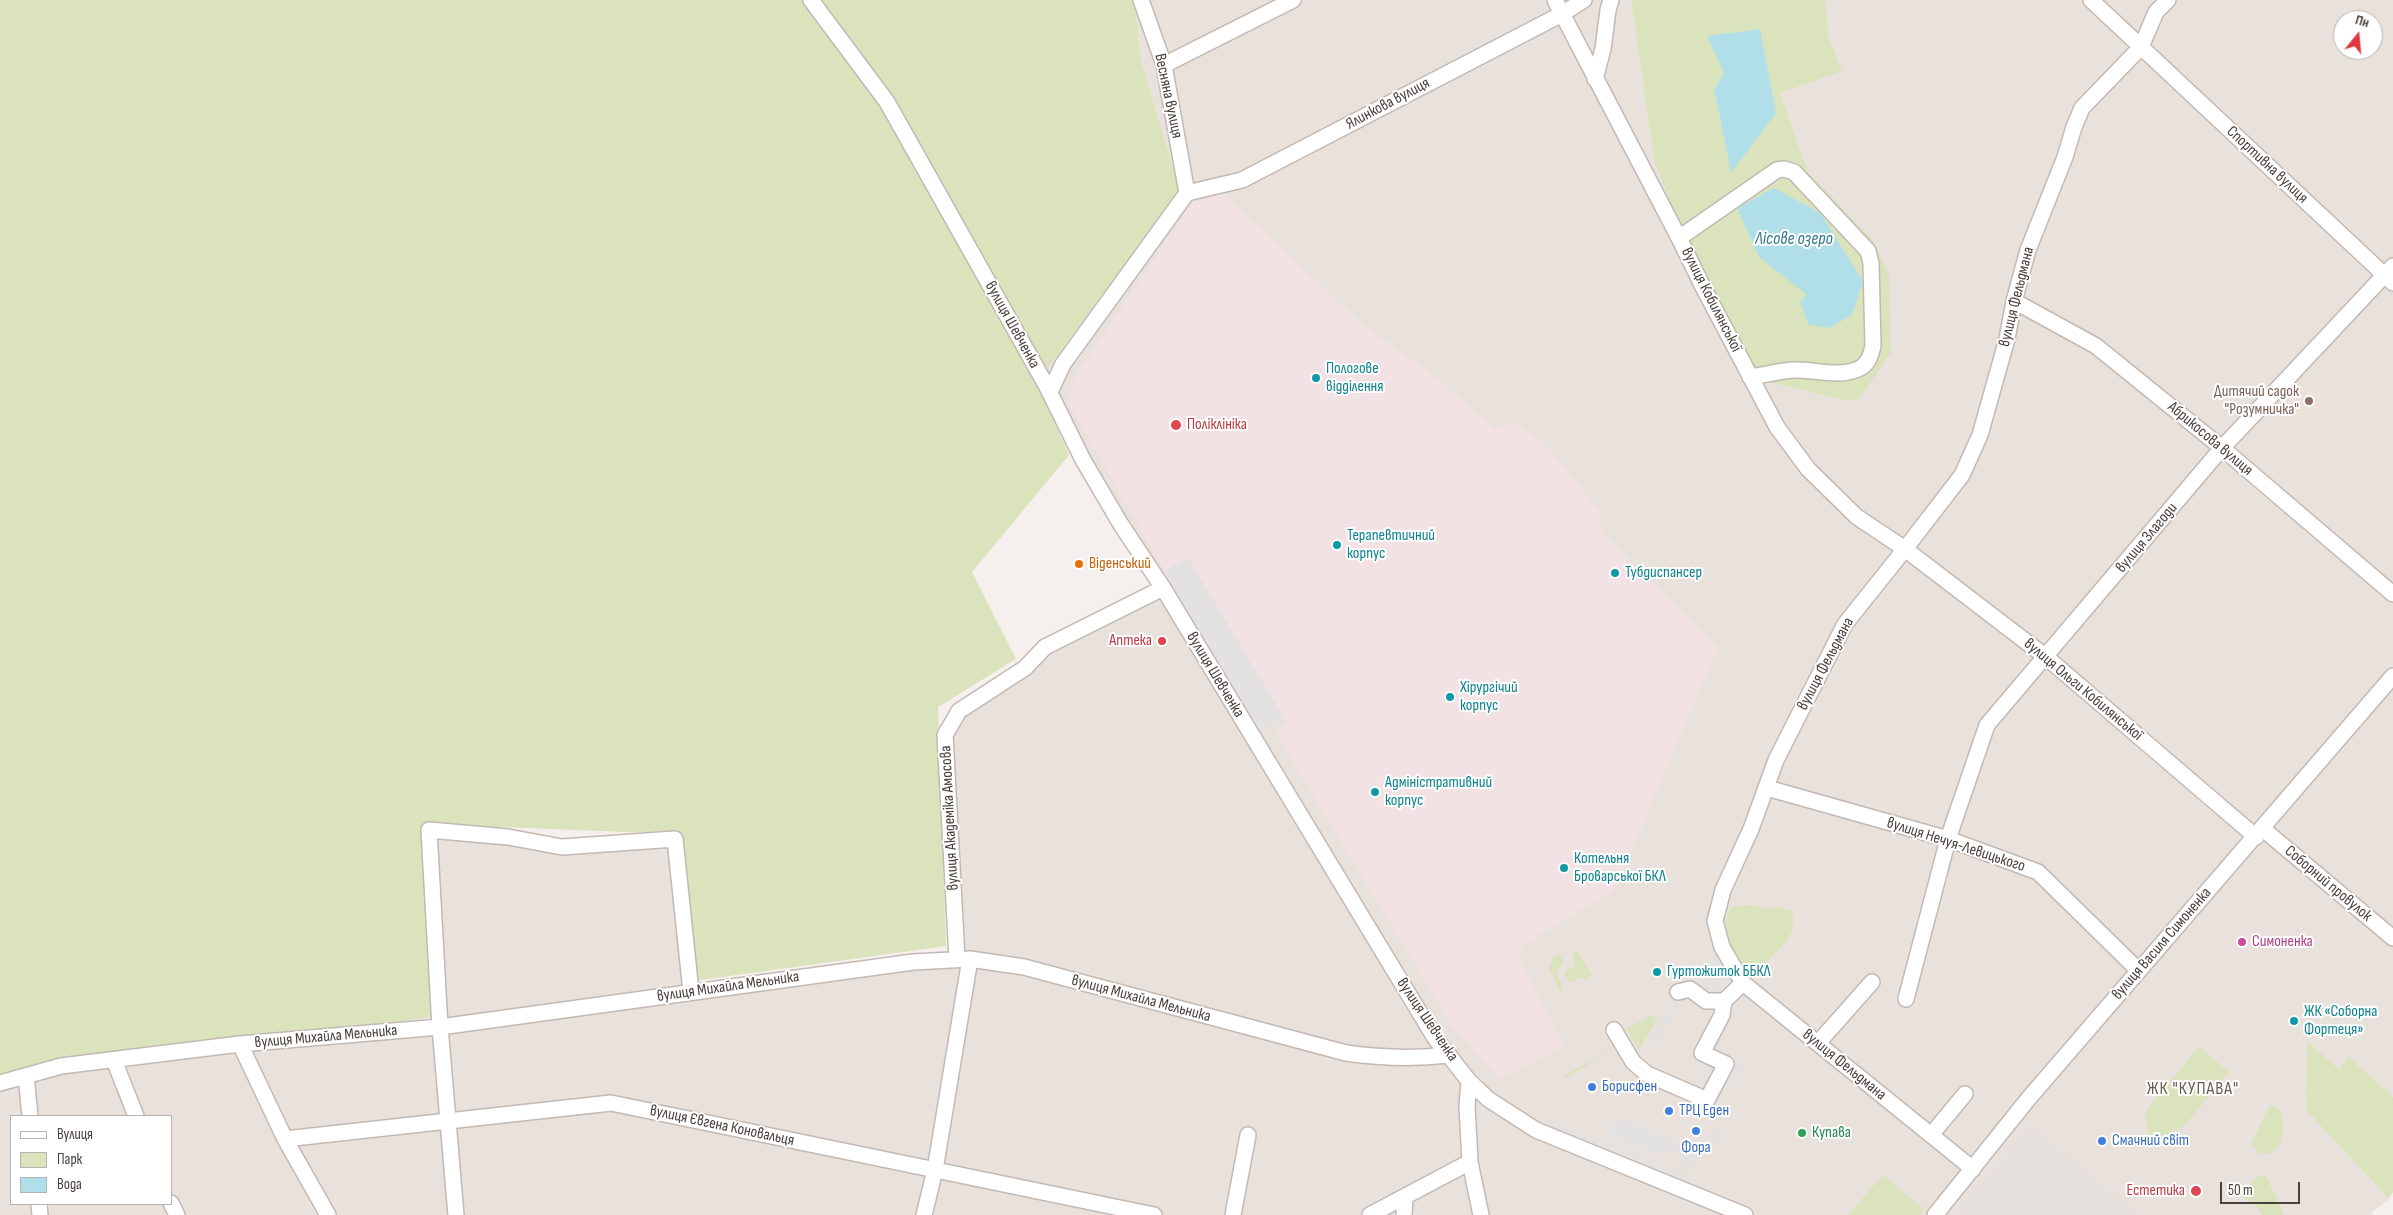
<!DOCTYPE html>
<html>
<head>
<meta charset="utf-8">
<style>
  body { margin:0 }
  #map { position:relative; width:2393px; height:1215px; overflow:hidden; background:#f5f0ed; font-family:"Sofia Sans Condensed",sans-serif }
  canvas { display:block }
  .legend { position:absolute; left:10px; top:1115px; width:162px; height:90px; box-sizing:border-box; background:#fff; border:1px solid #b6b3b1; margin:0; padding:6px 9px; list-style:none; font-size:15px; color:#48403b }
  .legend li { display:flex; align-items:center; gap:10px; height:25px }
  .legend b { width:25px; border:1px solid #b6b3b1 }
  .north { position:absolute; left:2333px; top:10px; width:50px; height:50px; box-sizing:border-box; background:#fff; border:1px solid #b6b3b1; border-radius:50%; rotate:17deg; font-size:14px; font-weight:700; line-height:20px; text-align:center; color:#48403b }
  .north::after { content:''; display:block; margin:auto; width:18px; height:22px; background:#e13844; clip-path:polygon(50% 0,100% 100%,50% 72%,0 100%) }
  .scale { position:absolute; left:2220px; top:1182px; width:80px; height:22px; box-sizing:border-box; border:2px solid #48403b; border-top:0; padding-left:6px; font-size:15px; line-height:18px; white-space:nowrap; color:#48403b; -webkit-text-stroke:4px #fff; paint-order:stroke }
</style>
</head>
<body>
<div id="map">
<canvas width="2393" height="1215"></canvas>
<ul class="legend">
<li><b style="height:6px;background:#fff"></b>Вулиця</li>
<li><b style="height:14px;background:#dae3bb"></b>Парк</li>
<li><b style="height:14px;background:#b1dfe9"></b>Вода</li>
</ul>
<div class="north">Пн</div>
<div class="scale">50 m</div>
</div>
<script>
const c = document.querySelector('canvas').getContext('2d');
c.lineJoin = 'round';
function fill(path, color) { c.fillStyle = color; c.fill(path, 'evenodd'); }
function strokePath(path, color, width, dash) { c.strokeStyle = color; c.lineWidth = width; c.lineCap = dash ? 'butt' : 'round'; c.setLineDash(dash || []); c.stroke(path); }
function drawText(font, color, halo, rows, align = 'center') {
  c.font = font + ' "Sofia Sans Condensed",sans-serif'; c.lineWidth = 4; c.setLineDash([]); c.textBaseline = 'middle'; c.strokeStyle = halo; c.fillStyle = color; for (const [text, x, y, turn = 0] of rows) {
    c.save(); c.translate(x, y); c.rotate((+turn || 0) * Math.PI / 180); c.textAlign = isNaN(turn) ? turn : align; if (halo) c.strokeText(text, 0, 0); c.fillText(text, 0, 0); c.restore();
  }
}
const residential = new Path2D(`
  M1134,0h497l23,160 193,241 26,-161 -65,-68 -28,-79 61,-23 -12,-32 -4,-38h568v1097l-44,-40 -10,12 -32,-28 -1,69 83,89 -18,14 2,2h-235l-106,-89 -75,85 4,4h-1961v-132l61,-17 379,-39 -11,-197 94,11 152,-2 16,153 266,-33 -12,-224 14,-24 86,-64 118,-59 -43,-65 -74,-153 134,-179 -39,-131zM2343,20h30v30h-30zM11,1116h160v88h-160z`);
const industrial = new Path2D(`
  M2032,1126l106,89h-177l-4,-4z`);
const education = new Path2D(`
  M2308,372l30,24 -28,34 -30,-24z
  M1623,1193l34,7 26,12v3h-101z`);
const medical = new Path2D(`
  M1221,191l141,133 74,53 59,52 17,-8 32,22 57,69 -1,12 6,13 112,110 -103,243 -90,54 -6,14 46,89 -65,32 -47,-52 -178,-295 12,-9 -99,-165 -24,13 -97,-170 9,-25 116,-174 14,-3z`);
const green = new Path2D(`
  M0,0h1134l7,60 39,131 -134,179 -13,6 36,79 -97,117 44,87 -78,48 8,239 -252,35 -18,-147 -253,-10 10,193 -433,57z
  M1631,0h194l4,38 13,33 -62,22 28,79 65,68 16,35 2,77 -32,47 -12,2 -97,-24 -47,-90 -49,-127zM1724,73l7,99 -17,-83zM1774,188l55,140 -29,-27 7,-6 -70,-86z
  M1749,905l24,4 3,-3 17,5v16l-4,11 -37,40 -21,-32 -6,-22 6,-17z
  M1577,950l15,25 -7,4 -4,-2 -11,6 -6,-9 3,-5 8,-2 -2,-14z
  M1560,955l3,7 -6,11 6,18 -1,3 -13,-26 5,-12z
  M1651,1015l6,4 -18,31 -12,-21z
  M2307,1041l32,28 10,-12 44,40v95l-4,7 -83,-89z
  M2199,1047l30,25 -45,54 -35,16 -4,-30z
  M1615,1048l-49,30 -2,-2z
  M2270,1105l9,4 4,9v14l-4,14 -9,8 -10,-1 -9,-9z
  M1883,1175l41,34 -5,6h-71z
  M2266,1176l18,39h-22l-6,-10 -13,-8 13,-20z`);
const parking = new Path2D(`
  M1188,558l95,159 -30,20 -98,-161z
  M1720,950l3,16 6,2 -3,7 5,2 1,5 -3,-3 -1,3 -3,-3 -3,2 -2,13 3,6 -19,-8 -1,-6 -3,1 1,-7h4v-4l-4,-4 10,-8 1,-7z
  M1673,999h5l1,7 -8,19 -4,-1 -6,12 4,2 -4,7 -11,-6 10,-20 9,-5 5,-9z
  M1711,1016l16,14 -9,13 27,24 -31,40 -81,-36 -22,-34 13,-7 19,27 -4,8 53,28 13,-25 -15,-8z
  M1545,1116l135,58 -2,-7 4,-4 -2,-9 -14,-4 -4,6 -53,-21 6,-19 74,29 10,-2 19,-16 6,5 -53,52 -135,-54z`);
const water = new Path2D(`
  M1760,29l16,84 -45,60 -17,-84 10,-16 -17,-37z
  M1774,188l46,25 43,68 -11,34 -23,13 -21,-4 -8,-23 7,-6 -48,-38 -22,-49z`);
const minor = new Path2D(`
  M811,0l76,102 159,283 37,75 37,63 43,65 272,450 34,43 19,18 48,31 209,85
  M1141,0l23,65 23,128
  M1555,0l124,238 24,49 74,140 31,42 49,48 48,32 141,108 210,180
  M2091,0l302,283
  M1164,65l129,-65
  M1595,79l8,-30 5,-39 3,-10
  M1187,193l55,-13 320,-166 22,-14
  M1679,238l98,-68 7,-1 10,3 74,79 3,12 2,83c-2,8 -4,16 -11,21 -19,12 -48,2 -69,3 -14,1 -29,5 -43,7
  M2014,301l82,45 126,102 171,146
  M1050,392l13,-28 124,-171
  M1767,788l181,51 90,33 100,98
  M2263,829l130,109
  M957,959l-12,-224 14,-24 66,-43 20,-21 118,-59
  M1678,992l12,-3 16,12h18l19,-18
  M1906,999l42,-160 39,-114 235,-277 171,-182
  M1614,1030l19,32 14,12 60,26 19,-36 -24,-11 20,-38 2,-14
  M1818,1043l54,-61
  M240,1044l45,95 43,76
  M114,1060l22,56
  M26,1076l4,40
  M1469,1081l-2,25 3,56 11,53
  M0,1083l61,-17 179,-22 200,-17 473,-65 57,-3 54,8 322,86c35,5 68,6 103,2
  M1931,1135l34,-41
  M285,1139l326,-36 543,112
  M1973,1169l-230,-186 -21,-36 -7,-26 8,-31 28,-61 25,-69 69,-136 60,-75 57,-74 18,-40 27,-96 7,-38 14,-51 37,-93 9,-30 8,-19 59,-61 15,-35 12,-12
  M171,1203l6,12
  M39,1204l1,11
  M456,1215l-16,-188 -11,-197 79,7 54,10 113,-8 16,153
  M924,1215l11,-45 35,-211
  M1233,1215l15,-80
  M1370,1215l100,-53
  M1404,1215l1,-18
  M1935,1215l94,-117 364,-422`);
const markers = [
  [1316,378,5,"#0f9aa8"],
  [2309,401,5,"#8d6e63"],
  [1176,425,6,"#e0444e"],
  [1337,545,5,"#0f9aa8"],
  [1079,564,5,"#e8710a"],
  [1615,573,5,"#0f9aa8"],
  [1162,641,5,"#e0444e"],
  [1450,697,5,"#0f9aa8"],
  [1375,792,5,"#0f9aa8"],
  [1564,868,5,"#0f9aa8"],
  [2242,942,5,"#d1479c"],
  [1657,972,5,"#0f9aa8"],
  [2294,1021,5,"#0f9aa8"],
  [1592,1087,5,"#3f7fe0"],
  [1669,1111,5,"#3f7fe0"],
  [1696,1131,5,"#3f7fe0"],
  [1802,1133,5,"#2e9e5b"],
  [2102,1141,5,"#3f7fe0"],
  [2196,1191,6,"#e0444e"]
];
const streetNames = [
  ["Весняна вулиця",1168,96,78],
  ["Ялинкова вулиця",1388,104,-28],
  ["Спортивна вулиця",2267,165,43],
  ["вулиця Фельдмана",2017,297,-76],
  ["вулиця Кобилянської",1711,300,63],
  ["вулиця Шевченка",1012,325,61],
  ["Абрикосова вулиця",2210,439,40],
  ["вулиця Злагоди",2147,538,-50],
  ["вулиця Фельдмана",1826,664,-62],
  ["вулиця Шевченка",1215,675,59],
  ["вулиця Ольги Кобилянської",2083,690,40],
  ["вулиця Академіка Амосова",950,818,-93],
  ["вулиця Нечуя-Левицького",1956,845,18],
  ["Соборний провулок",2328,884,40],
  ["вулиця Василя Симоненка",2162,944,-49],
  ["вулиця Михайла Мельника",728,987,-8],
  ["вулиця Михайла Мельника",1141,999,15],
  ["вулиця Шевченка",1427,1020,56],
  ["вулиця Михайла Мельника",326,1037,-5],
  ["вулиця Фельдмана",1844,1065,39],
  ["вулиця Євгена Коновальця",722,1126,12]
];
const cultureNames = [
  ["Пологове",1326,369],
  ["відділення",1326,387],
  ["Терапевтичний",1347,536],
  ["корпус",1347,554],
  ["Тубдиспансер",1625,573],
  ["Хірургічий",1460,688],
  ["корпус",1460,706],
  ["Адміністративний",1385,783],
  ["корпус",1385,801],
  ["Котельня",1574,859],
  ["Броварської БКЛ",1574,877],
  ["Гуртожиток ББКЛ",1667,972],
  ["ЖК «Соборна",2304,1012],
  ["Фортеця»",2304,1030]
];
const educationNames = [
  ["Дитячий садок",2299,392],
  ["\"Розумничка\"",2299,410]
];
const healthNames = [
  ["Поліклініка",1187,425,"left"],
  ["Аптека",1152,641],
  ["Естетика",2185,1191]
];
const foodNames = [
  ["Віденський",1089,564]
];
const hotelNames = [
  ["Симоненка",2252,942]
];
const shopNames = [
  ["Борисфен",1602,1087],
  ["ТРЦ Еден",1679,1111],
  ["Смачний світ",2112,1141],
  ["Фора",1696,1148,"center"]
];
const leisureNames = [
  ["Купава",1812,1133]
];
const waterNames = [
  ["Лісове озеро",1794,239]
];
const neighbourhoodNames = [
  ["ЖК \"КУПАВА\"",2193,1089]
];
fill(residential, '#e8e1dc');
fill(industrial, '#e5e0de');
fill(education, '#ece2d9');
fill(medical, '#f3e2e4');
fill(green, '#dae3bb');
fill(parking, '#e4e2e0');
fill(water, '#b1dfe9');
strokePath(minor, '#c2b9b3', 18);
strokePath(minor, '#fff', 15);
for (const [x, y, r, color] of markers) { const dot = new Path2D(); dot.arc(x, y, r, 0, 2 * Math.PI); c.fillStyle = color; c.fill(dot); strokePath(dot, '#fff', 2); }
drawText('16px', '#48403b', '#fff', streetNames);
drawText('16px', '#0d838f', '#fff', cultureNames, 'left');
drawText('16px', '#785e54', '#fff', educationNames, 'right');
drawText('16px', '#be3a42', '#fff', healthNames, 'right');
drawText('16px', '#c56008', '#fff', foodNames, 'left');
drawText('16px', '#b23c85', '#fff', hotelNames, 'left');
drawText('16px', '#366cbe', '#fff', shopNames, 'left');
drawText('16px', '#27864d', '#fff', leisureNames, 'left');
drawText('italic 18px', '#37798b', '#fff', waterNames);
c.letterSpacing = '1px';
drawText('18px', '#6a5c53', '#fff', neighbourhoodNames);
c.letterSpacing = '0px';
</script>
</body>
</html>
